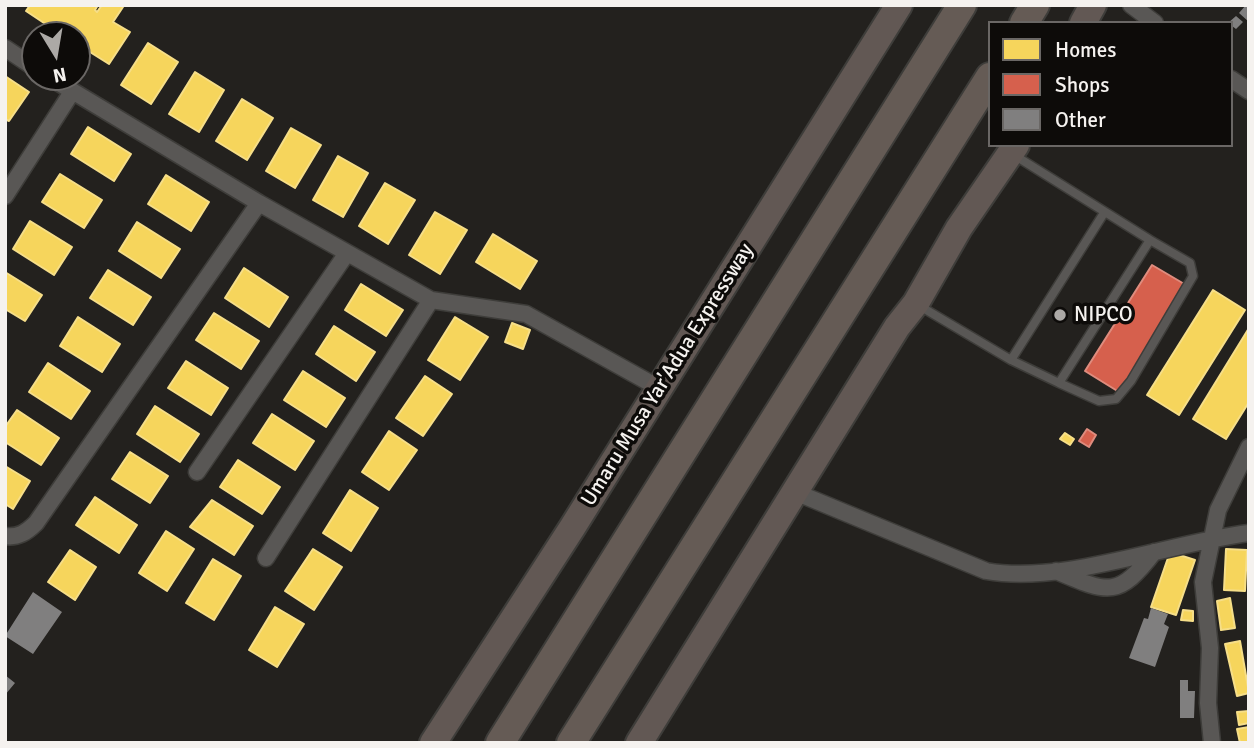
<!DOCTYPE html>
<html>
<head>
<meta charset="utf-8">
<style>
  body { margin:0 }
  #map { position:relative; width:1254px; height:748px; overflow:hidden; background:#23211e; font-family:Signika,sans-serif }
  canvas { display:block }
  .frame { position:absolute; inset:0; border:7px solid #f5f2ef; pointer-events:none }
  .legend { position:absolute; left:988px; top:21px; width:245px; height:126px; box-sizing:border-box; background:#0d0b09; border:2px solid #6a6765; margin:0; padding:9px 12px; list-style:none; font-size:21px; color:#f5f2ef }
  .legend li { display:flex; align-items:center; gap:14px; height:35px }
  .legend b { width:35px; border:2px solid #6a6765 }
  .north { position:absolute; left:21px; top:21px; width:70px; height:70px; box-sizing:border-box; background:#0d0b09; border:2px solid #6a6765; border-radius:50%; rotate:169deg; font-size:19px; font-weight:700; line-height:28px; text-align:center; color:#f5f2ef }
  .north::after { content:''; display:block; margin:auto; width:24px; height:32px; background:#aca9a6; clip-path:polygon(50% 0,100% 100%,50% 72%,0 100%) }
</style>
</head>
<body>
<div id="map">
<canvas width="1254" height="748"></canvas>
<div class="frame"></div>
<ul class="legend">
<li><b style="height:19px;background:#f6d55c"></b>Homes</li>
<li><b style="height:19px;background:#d6604d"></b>Shops</li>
<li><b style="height:19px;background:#807f7f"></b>Other</li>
</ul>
<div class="north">N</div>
</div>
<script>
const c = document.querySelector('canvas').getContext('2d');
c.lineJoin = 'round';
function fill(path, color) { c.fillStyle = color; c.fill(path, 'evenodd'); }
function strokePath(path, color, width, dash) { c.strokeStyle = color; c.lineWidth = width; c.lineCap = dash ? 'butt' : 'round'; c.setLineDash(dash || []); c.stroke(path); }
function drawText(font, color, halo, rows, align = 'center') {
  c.font = font + ' Signika,sans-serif'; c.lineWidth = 7; c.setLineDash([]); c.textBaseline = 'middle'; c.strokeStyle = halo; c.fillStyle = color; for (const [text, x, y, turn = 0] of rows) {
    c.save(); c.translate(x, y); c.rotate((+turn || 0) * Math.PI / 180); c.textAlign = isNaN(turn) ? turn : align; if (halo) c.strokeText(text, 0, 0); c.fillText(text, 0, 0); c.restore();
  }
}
const homes = new Path2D(`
  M30,5h68l-3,5 2,2 5,-7h19l2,2 -10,15 17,10 -21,32 -27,-17 -2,3 -3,-2v-13h-20l-6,-4 2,-2 -27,-18z
  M148,43l30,19 -27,42 -30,-19z
  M195,72l29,18 -25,42 -30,-18z
  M5,76l24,16 -20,29 -4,-2z
  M242,99l31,19 -26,42 -31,-19z
  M88,127l43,27 -17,27 -43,-27z
  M291,128l30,17 -26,43 -29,-17z
  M338,156l30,17 -25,44 -30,-17z
  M60,174l42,26 -18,28 -42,-26z
  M166,175l43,27 -18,29 -43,-27z
  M385,183l30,17 -27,44 -29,-18z
  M435,212l32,18 -27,44 -31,-19z
  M30,221l42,26 -18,28 -41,-26z
  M137,222l43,27 -19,29 -42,-27z
  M493,234l44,27 -17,28 -44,-27z
  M244,268l44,29 -19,30 -44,-29z
  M108,270l43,27 -18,28 -43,-27z
  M5,272l37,23 -17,26 -20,-12z
  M361,284l42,26 -17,26 -41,-26z
  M1213,290l32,20 -66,105 -32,-20z
  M214,313l45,28 -18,28 -45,-29z
  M78,317l42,27 -18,28 -42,-26z
  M455,317l33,20 -28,43 -32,-20z
  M512,323l18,7 -7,19 -18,-7z
  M334,326l41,26 -19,29 -40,-27z
  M1249,328v74l-23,37 -33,-20z
  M186,361l42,27 -17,27 -43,-27z
  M48,363l42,28 -19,28 -42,-27z
  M303,371l42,27 -19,29 -42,-27z
  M425,376l27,18 -29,42 -27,-18z
  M155,406l44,28 -19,28 -43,-28z
  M17,410l42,28 -18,27 -36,-23v-15z
  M272,414l42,27 -19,29 -42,-27z
  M389,431l28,19 -28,40 -27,-18z
  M1065,433l9,6 -4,6 -10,-6z
  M130,452l38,24 -18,27 -38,-24z
  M238,460l42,27 -18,27 -42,-27z
  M5,466l25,15 -17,28 -8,-5z
  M350,490l28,18 -27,43 -28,-18z
  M95,497l42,28 -18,28 -43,-28z
  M212,500l41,26 -19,29 -44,-28z
  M166,531l28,18 -27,42 -28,-18z
  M313,549l29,18 -28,43 -29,-19z
  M1226,549l21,1 -2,41 -21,-1z
  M70,550l26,17 -21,33 -27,-18z
  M1170,552l25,8 -19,55 -25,-8z
  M213,559l28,17 -27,44 -28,-17z
  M1230,598l5,30 -14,2 -4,-29z
  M275,607l29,17 -27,43 -28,-17z
  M1183,610l10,1v10l-12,-1z
  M1240,641l9,52 -12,3 -12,-52z
  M1249,711v12l-10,2 -2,-13z
  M1249,727v16h-9l-3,-14z`);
const shops = new Path2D(`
  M1152,265l34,20 -67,107 -34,-21z
  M1087,429l9,6 -7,12 -10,-6z`);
const building = new Path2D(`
  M1246,5l3,3v14l-10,-9z
  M1236,16l7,6 -7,7 -8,-6z
  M33,592l29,20 -29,42 -28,-18z
  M1151,608l17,6 -4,10 5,3 -14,40 -26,-9 15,-40 4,1z
  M5,675l10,8 -10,12z
  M1180,680h8v11h7l-1,27h-14z`);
const service = new Path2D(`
  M918,305l93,55 48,23 91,-143 -136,-85
  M1011,360l93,-147
  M1059,383l40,18 17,-2 15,-18 62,-105 -3,-13 -40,-23`);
const minor = new Path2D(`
  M1131,5l24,18
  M5,48l30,20
  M49,77l210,126 172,97 95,14 133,74
  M1231,79l18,12
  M5,196l67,-104
  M197,472l150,-219
  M795,492l191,79c78,14 182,-28 263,-38
  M5,536c13,2 22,-4 31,-13l223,-320
  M266,558l165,-258
  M1056,571c52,22 62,28 98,-19
  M1212,743l-4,-40 2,-55 -7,-66 15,-72 31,-63`);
const trunk = new Path2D(`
  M1083,23l10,-18
  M433,743l139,-215 327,-523
  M639,743l258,-416 19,-24 43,-75 57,-83`);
const motorway = new Path2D(`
  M1024,23l11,-18
  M500,743l462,-738
  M571,743l419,-666`);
const markers = [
  [1060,315,7,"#aca9a6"]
];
const poiNames = [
  ["NIPCO",1074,315]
];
const streetNames = [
  ["Umaru Musa Yar'Adua Expressway",668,375,-58]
];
fill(homes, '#f6d55c');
strokePath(homes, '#f6de88', 2);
fill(shops, '#d6604d');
strokePath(shops, '#df8c7e', 2);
fill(building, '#807f7f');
strokePath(service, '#3e3d3a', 11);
strokePath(minor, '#3e3d3a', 19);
strokePath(trunk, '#3e3d3a', 30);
strokePath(motorway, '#3e3d3a', 32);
strokePath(service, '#595755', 8);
strokePath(minor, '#595755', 16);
strokePath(trunk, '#625854', 26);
strokePath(motorway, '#655b55', 28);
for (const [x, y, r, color] of markers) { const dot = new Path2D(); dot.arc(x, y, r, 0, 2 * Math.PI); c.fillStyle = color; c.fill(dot); strokePath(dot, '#0d0b09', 2.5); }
drawText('21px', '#f5f2ef', '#0d0b09', poiNames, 'left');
drawText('21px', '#f5f2ef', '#0d0b09', streetNames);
</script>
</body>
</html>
